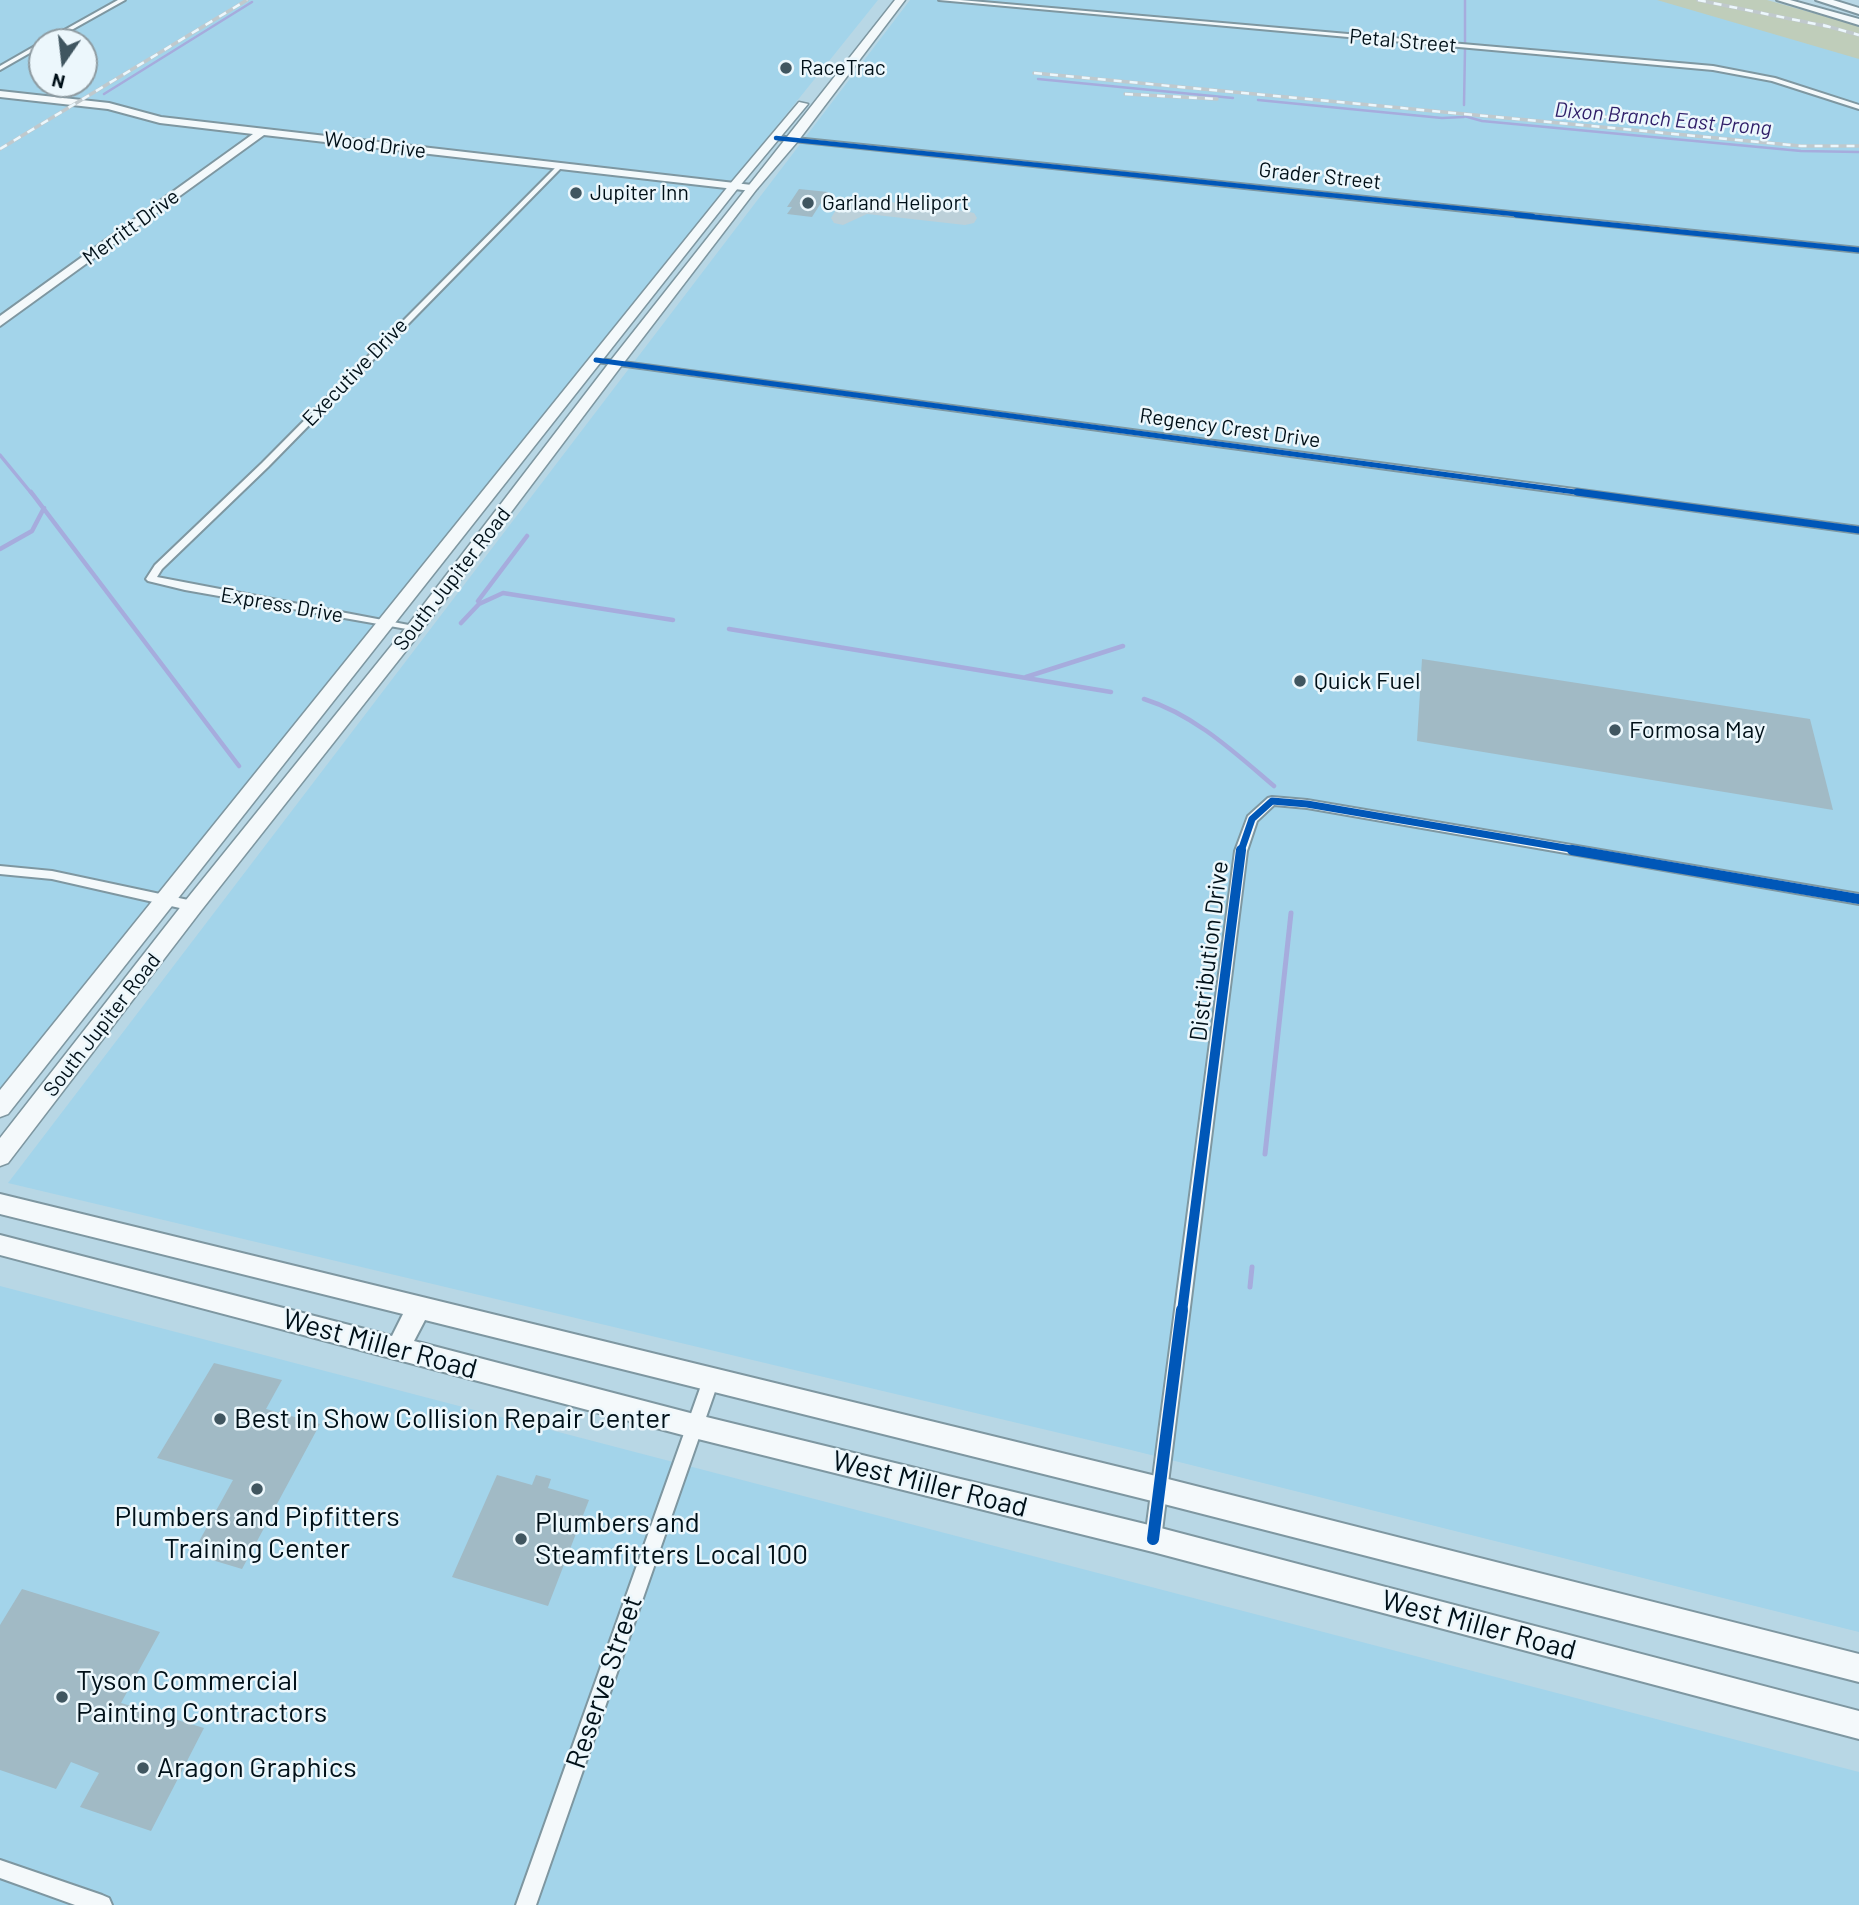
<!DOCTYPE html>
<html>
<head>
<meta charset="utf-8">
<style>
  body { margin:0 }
  #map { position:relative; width:1859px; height:1905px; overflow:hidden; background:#b8d7e5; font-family:Barlow,sans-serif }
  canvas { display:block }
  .north { position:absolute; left:28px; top:28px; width:70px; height:70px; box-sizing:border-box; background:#ecf7fc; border:2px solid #8e9ba1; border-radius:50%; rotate:194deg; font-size:19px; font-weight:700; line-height:28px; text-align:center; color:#001018 }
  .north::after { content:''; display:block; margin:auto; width:24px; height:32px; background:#405660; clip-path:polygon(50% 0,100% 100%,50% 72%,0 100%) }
</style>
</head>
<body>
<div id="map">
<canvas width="1859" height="1905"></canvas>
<div class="north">N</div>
</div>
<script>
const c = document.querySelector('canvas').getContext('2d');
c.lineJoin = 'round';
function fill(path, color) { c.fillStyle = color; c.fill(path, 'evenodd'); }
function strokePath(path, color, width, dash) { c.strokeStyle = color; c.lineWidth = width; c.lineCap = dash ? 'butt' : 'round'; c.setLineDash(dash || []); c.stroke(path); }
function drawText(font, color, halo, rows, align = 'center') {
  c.font = font + ' Barlow,sans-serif'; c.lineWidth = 5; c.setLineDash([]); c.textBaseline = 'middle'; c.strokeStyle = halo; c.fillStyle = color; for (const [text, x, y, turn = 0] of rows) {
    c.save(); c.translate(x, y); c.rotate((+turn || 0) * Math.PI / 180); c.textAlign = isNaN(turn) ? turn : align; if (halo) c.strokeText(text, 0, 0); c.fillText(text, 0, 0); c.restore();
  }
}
const built = new Path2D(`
  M0,0h878l-878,1094zM42,42h42v42h-42z
  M910,0h852l97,26v1606l-728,-182 -1123,-267z
  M0,1286l1859,486v133h-1859z`);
const green = new Path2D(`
  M1657,0h110l92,26v33z`);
const streamFar3 = new Path2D(`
  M1465,0v44
  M1038,79l195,19
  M104,94l148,-92
  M1258,100l184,18 22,-1
  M1464,105l1,-56
  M1464,116l18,5 319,30 58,1`);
const streamFar2 = new Path2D(`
  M0,455l32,39`);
const streamFar1 = new Path2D(`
  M31,492l208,274
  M0,549l32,-18 12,-23
  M478,601l49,-65
  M461,623l18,-19 24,-11 170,27
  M729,629l382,63
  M1026,677l97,-31
  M1144,699c51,16 90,53 130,87`);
const stream = new Path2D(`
  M1265,1154l26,-241
  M1250,1287l2,-20`);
const taxiway = new Path2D(`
  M865,199l100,12 9,2 3,5 -3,5 -9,2 -98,-11 -24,11 -9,-2 -3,-5 6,-10z`);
const building = new Path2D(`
  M799,189l29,3 -16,25 -25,-3 5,-7h-5z
  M1422,659l388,60 23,91 -416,-69z
  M214,1363l68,17 -16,29 54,15 -78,145 -50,-15 41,-74 -76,-22z
  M497,1475l35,10 4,-10 15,4 -3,9 41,12 -41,106 -96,-29z
  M22,1589l138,43 -39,71 83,25 -53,103 -71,-24 19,-34 -28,-11 -15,27 -56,-19v-145z`);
const street = new Path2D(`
  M118,0h7l-75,42h-7z
  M939,0h21l753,66 62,12 84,27v4l-87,-28 -59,-11z
  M42,42v4l-42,24v-4z
  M776,136l1083,112v4l-1085,-113 -1,-1z
  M558,165l5,1 -295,301 -106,102 -5,8 257,49 5,3 -1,2 -233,-41 -37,-9 -2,-2 9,-14 107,-102z
  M593,358l1266,169v6l-1263,-171 -4,-2z
  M1272,797l35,3 552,94v10l-552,-96 -33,-3 -17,16 -10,30 -86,688 -2,6 -6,2 -6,-2 -2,-6 90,-688 13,-35 20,-18z
  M0,866l52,5 141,30 6,5 -6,5 -141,-32 -52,-5z
  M711,1372l5,3 3,5 -183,525h-20l187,-525 3,-5z
  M0,1860l102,35 7,3 3,7h-37l-75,-27z`);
const secondary = new Path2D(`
  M1777,0h13l69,19v6z
  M0,91l109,12 52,14 591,68 5,3 -5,3 -488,-56 -264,191v-10l253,-182 -93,-11 -52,-14 -108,-12z
  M0,1194l1160,283 699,177v28l-699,-179 -735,-183 -11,21 280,73 459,112 706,185v28l-706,-187 -459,-114 -694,-183v-20l392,101 11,-22 -403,-100z`);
const primary = new Path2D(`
  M895,0h10l-107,141 -42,49 -134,175 -202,268 -220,279 -192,251 -8,3v-28l186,-238 222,-275 204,-266z
  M799,102l9,2 -70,84 -730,926 -8,3v-27l730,-906z`);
const highway = new Path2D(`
  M1816,0h17l26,8v6z`);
const rail = new Path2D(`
  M1698,0l132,27
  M1823,25l36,10
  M1034,73l767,73h58
  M1125,94l92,5
  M1567,113l80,8
  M0,149l247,-149`);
const cyclewayFar4 = new Path2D(`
  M776,138l757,78`);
const cyclewayFar3 = new Path2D(`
  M1516,215l343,35
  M596,360l994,134`);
const cyclewayFar2 = new Path2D(`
  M1577,492l282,38
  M1241,851l11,-32 20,-18 35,3 276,47`);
const cyclewayFar1 = new Path2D(`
  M1572,850l287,49
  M1182,1312l59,-462`);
const cycleway = new Path2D(`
  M1153,1539l29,-229`);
const markers = [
  [786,68,7,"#405660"],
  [576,193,7,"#405660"],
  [808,203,7,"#405660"],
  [1300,681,7,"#405660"],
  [1615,730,7,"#405660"],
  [220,1419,7,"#405660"],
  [257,1489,7,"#405660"],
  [521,1539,7,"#405660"],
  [62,1697,7,"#405660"],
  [143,1768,7,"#405660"]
];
const farStreetnames = [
  ["Petal Street",1403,41,5],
  ["Wood Drive",375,145,7],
  ["Grader Street",1320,176,6],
  ["Merritt Drive",131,227,-36],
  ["Executive Drive",355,372,-46],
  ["Regency Crest Drive",1230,428,8],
  ["South Jupiter Road",452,579,-52],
  ["Express Drive",282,605,10],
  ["South Jupiter Road",102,1025,-52]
];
const farPoinames = [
  ["RaceTrac",800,68],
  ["Jupiter Inn",590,193],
  ["Garland Heliport",822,203]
];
const farWaternames = [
  ["Dixon Branch East Prong",1663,119,5]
];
const poiNames = [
  ["Quick Fuel",1314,681],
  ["Formosa May",1629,730]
];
const streetNames = [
  ["Distribution Drive",1209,951,-83]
];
const nearStreetnames = [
  ["West Miller Road",380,1344,15],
  ["West Miller Road",930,1484,14],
  ["West Miller Road",1479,1625,15],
  ["Reserve Street",604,1682,-71]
];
const nearPoinames = [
  ["Best in Show Collision Repair Center",234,1419],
  ["Plumbers and Pipfitters",257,1517,"center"],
  ["Training Center",257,1549,"center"],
  ["Plumbers and",535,1523],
  ["Steamfitters Local 100",535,1555],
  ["Tyson Commercial",76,1681],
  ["Painting Contractors",76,1713],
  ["Aragon Graphics",157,1768]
];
fill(built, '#a3d4ea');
fill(green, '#bfcdba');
strokePath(streamFar3, '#a6acdd', 2.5);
strokePath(streamFar2, '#a6acdd', 3.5);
strokePath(streamFar1, '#a6acdd', 4.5);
strokePath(stream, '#a6acdd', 5);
fill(taxiway, '#bcd0d9');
fill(building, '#a1bac5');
strokePath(street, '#7e97a1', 4);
strokePath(secondary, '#7e97a1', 4);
strokePath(primary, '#7e97a1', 3);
strokePath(highway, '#7e97a1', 4);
fill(street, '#f4f9fb');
fill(secondary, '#f4f9fb');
fill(primary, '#f4f9fb');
fill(highway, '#f4f9fb');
strokePath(rail, '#c0c9cd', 3.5);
strokePath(rail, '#ecf7fc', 2.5, [8]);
strokePath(cyclewayFar4, '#0057b8', 4.5);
strokePath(cyclewayFar3, '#0057b8', 5);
strokePath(cyclewayFar2, '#0057b8', 7);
strokePath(cyclewayFar1, '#0057b8', 10);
strokePath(cycleway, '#0057b8', 12);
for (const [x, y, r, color] of markers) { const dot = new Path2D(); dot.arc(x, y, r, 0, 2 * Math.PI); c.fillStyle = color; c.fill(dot); strokePath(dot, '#ecf7fc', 2.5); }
drawText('21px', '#001018', '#ecf7fc', farStreetnames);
drawText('21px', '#001018', '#ecf7fc', farPoinames, 'left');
drawText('italic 21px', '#2f1e68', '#ecf7fc', farWaternames);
drawText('24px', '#001018', '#ecf7fc', poiNames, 'left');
drawText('24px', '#001018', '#ecf7fc', streetNames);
drawText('28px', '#001018', '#ecf7fc', nearStreetnames);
drawText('28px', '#001018', '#ecf7fc', nearPoinames, 'left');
</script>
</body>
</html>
